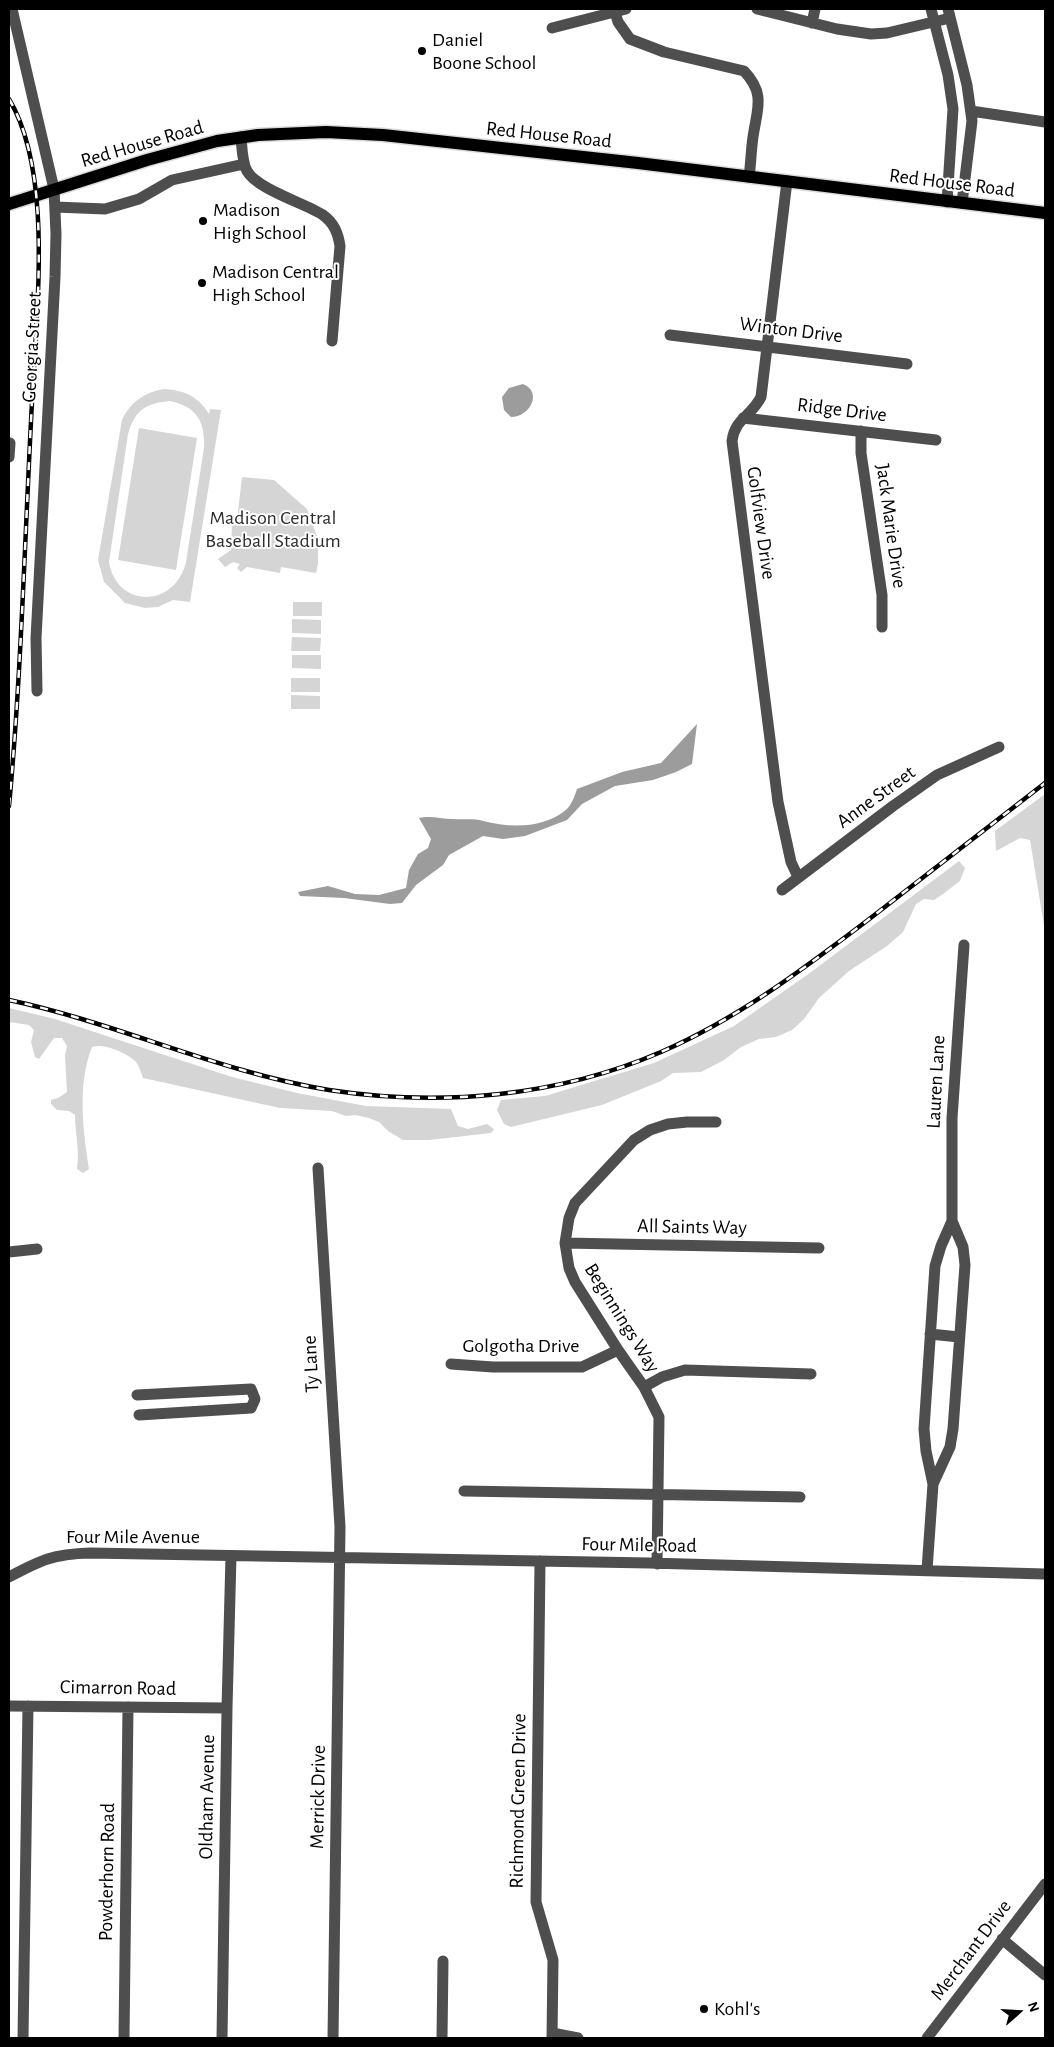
<!DOCTYPE html>
<html>
<head>
<meta charset="utf-8">
<style>
  body { margin:0 }
  #map { position:relative; width:1054px; height:2047px; overflow:hidden; background:#fff; font-family:"Alegreya Sans",sans-serif }
  canvas { display:block }
  .frame { position:absolute; inset:0; border:10px solid #000; pointer-events:none }
  .north { position:absolute; left:994px; top:1987px; width:50px; height:50px; -webkit-text-stroke:4px #fff; paint-order:stroke; rotate:71deg; font-size:14px; font-weight:700; line-height:20px; text-align:center; color:#000 }
  .north::after { content:''; display:block; margin:auto; width:18px; height:22px; background:#000; clip-path:polygon(50% 0,100% 100%,50% 72%,0 100%) }
</style>
</head>
<body>
<div id="map">
<canvas width="1054" height="2047"></canvas>
<div class="frame"></div>
<div class="north">N</div>
</div>
<script>
const c = document.querySelector('canvas').getContext('2d');
c.lineJoin = 'round';
function fill(path, color) { c.fillStyle = color; c.fill(path, 'evenodd'); }
function strokePath(path, color, width, dash) { c.strokeStyle = color; c.lineWidth = width; c.lineCap = dash ? 'butt' : 'round'; c.setLineDash(dash || []); c.stroke(path); }
function drawText(font, color, halo, rows, align = 'center') {
  c.font = font + ' "Alegreya Sans",sans-serif'; c.lineWidth = 4; c.setLineDash([]); c.textBaseline = 'middle'; c.strokeStyle = halo; c.fillStyle = color; for (const [text, x, y, turn = 0] of rows) {
    c.save(); c.translate(x, y); c.rotate((+turn || 0) * Math.PI / 180); c.textAlign = isNaN(turn) ? turn : align; if (halo) c.strokeText(text, 0, 0); c.fillText(text, 0, 0); c.restore();
  }
}
const green = new Path2D(`
  M164,389c20,1 35,8 45,25l1,-5 11,1 -31,192 -17,-2 -15,7 -13,1 -20,-5 -21,-21 -6,-22 24,-140c8,-18 23,-28 42,-31zM170,401c27,6 35,20 34,47l-18,114c-11,46 -69,47 -77,0l19,-128c7,-24 18,-31 42,-33z
  M139,428l58,10 -21,132 -58,-10z
  M242,477l32,3 33,29 11,30v25l-2,9 -35,-6 -1,6 -33,-6 -6,5 -4,-4 3,-4 -7,-2 -8,5 -7,-8 13,-9 1,-26 5,-4z
  M293,602h29v14h-29z
  M292,619l29,1v14l-29,-1z
  M292,637l29,1 -1,13h-29z
  M292,655h29v14l-29,-1z
  M291,678h29v14h-29z
  M291,695l29,1v13h-29z
  M1045,794v138l-15,-92 -10,-2 -24,13 -1,-20z
  M959,861l6,7 -5,13 -17,13 -9,6 -10,-1 -8,5 -13,28 -16,14 -38,25 -30,27 -15,21 -12,11 -16,7 -17,2 -18,8 -17,13 -23,12 -28,1 -12,8 -59,24 -91,22 -7,-3 -7,-14 4,-10 44,-4 109,-33 80,-37 73,-51z
  M9,1008l46,11 177,58 65,16 69,13 85,3 7,17 10,3 19,-5 7,5 -3,4 -62,7h-26l-15,-9 -9,-9 -10,-4 -14,-3 -9,1 -14,-5 -52,-3 -137,-30c-2,-6 -5,-15 -9,-18 -10,-8 -30,-17 -42,-13 -15,39 -9,82 -3,122l-6,4 -6,-4c3,-19 -2,-36 -2,-54l-6,-4 -12,-1 -6,-6v-4l7,-2 9,-6 -2,-36 2,-10 -5,-8h-8l-15,21 -4,-2 -4,-15 3,-12 -5,-5 -20,-3z`);
const water = new Path2D(`
  M523,384c20,8 7,33 -12,33l-7,-7 -2,-13 7,-9z
  M697,724l-5,40 -16,8 -23,8 -38,6 -33,18 -15,16 -42,16 -22,3 -20,-3 -34,19 -6,10 -27,20 -14,18 -12,1 -46,-6 -44,-2 -2,-4 30,-6 27,8 24,1 27,-7 3,-18 9,-16 10,-6 3,-9 -12,-21c12,-3 21,1 34,1 9,1 21,-1 30,2 27,7 61,8 84,-12 5,-5 8,-14 10,-20l45,-17 39,-9z`);
const minor = new Path2D(`
  M12,9l42,180 2,45 -1,43 -19,361 1,53
  M614,9l4,13 12,17 34,13 80,19c22,23 13,38 9,66 -2,13 -2,26 -4,40
  M757,9l80,20 34,5 16,-1 63,-15
  M931,9l17,66 5,34 -6,93
  M948,9l19,76 5,36 -10,82
  M812,23l3,-14
  M552,28l74,-19
  M971,111l74,11
  M241,137c1,10 1,25 6,34 10,18 57,32 76,44 11,8 15,18 17,31l-8,95
  M787,181l-26,216c-10,20 -26,21 -29,44l46,361 13,60 7,15
  M55,207l50,2 34,-10 33,-19 72,-16
  M670,335l237,29
  M743,418l193,22
  M861,431v22l21,142v32
  M9,457l1,-14
  M782,890l111,-84 44,-31 62,-28
  M318,1168l22,359 -7,511
  M565,1243l254,5
  M9,1252l28,-3
  M930,1334l29,3
  M451,1364l42,3h89l36,-17
  M644,1387l18,-10 23,-7 126,4
  M137,1395l114,-6 4,10 -4,9 -112,7
  M933,1484l17,-37 3,-18 12,-164 -2,-18 -11,-26
  M464,1491l336,6
  M540,1561l-4,341 17,58 -1,78
  M657,1564l2,-147 -15,-30 -26,-37 -43,-68 -6,-14 -4,-25 4,-25 6,-15 59,-63 16,-10 18,-6 19,-2h29
  M927,1570l6,-86 -7,-33 -2,-22 11,-163 6,-20 11,-25v-103l12,-173
  M9,1577c32,-17 44,-23 81,-24l559,10 396,11
  M9,1706l218,2
  M1002,1939l43,36
  M552,2033l26,5
  M23,2038l5,-332
  M124,2038l4,-331
  M222,2038l5,-330 4,-152
  M442,2038l1,-77
  M927,2038l118,-154`);
const major = new Path2D(`
  M9,204l138,-44 70,-19 41,-6 68,-3 57,3 255,28 407,50`);
const rail = new Path2D(`
  M9,99c39,65 30,178 26,253 -3,44 -5,88 -7,132 -5,107 -9,215 -19,322
  M9,1000c108,23 210,72 320,90 111,17 228,7 332,-38 76,-33 141,-82 207,-132 59,-46 118,-91 177,-137`);
const markers = [
  [422,51,5,"#000"],
  [203,221,5,"#000"],
  [202,283,5,"#000"],
  [704,2009,5,"#000"]
];
const poiNames = [
  ["Daniel",432,40],
  ["Boone School",432,63],
  ["Madison",213,210],
  ["High School",213,233],
  ["Madison Central",212,272],
  ["High School",212,295],
  ["Kohl's",714,2009]
];
const streetNames = [
  ["Red House Road",549,135,6],
  ["Red House Road",142,144,-16],
  ["Red House Road",952,183,7],
  ["Winton Drive",791,330,7],
  ["Georgia Street",32,347,-87],
  ["Ridge Drive",842,410,7],
  ["Golfview Drive",761,523,82],
  ["Jack Marie Drive",891,526,82],
  ["Anne Street",876,797,-36],
  ["Lauren Lane",936,1082,-87],
  ["All Saints Way",692,1227,1],
  ["Beginnings Way",622,1318,58],
  ["Golgotha Drive",521,1346],
  ["Ty Lane",311,1364,-93],
  ["Four Mile Avenue",133,1537],
  ["Four Mile Road",639,1545,1],
  ["Cimarron Road",118,1688,1],
  ["Oldham Avenue",207,1797,-89],
  ["Merrick Drive",318,1797,-89],
  ["Richmond Green Drive",518,1801,-89],
  ["Powderhorn Road",107,1872,-89],
  ["Merchant Drive",971,1950,-53]
];
const parkNames = [
  ["Madison Central",273,518],
  ["Baseball Stadium",273,541]
];
fill(green, '#d5d5d5');
fill(water, '#9c9c9c');
strokePath(major, '#dbdbdb', 15);
strokePath(minor, '#4e4e4e', 11);
strokePath(major, '#000', 12);
strokePath(rail, '#000', 4.5);
strokePath(rail, '#fff', 2.5, [8]);
for (const [x, y, r, color] of markers) { const dot = new Path2D(); dot.arc(x, y, r, 0, 2 * Math.PI); c.fillStyle = color; c.fill(dot); strokePath(dot, '#fff', 2); }
drawText('20px', '#000', '#fff', poiNames, 'left');
drawText('20px', '#000', '#fff', streetNames);
drawText('20px', '#2c2c2c', '#fff', parkNames);
</script>
</body>
</html>
